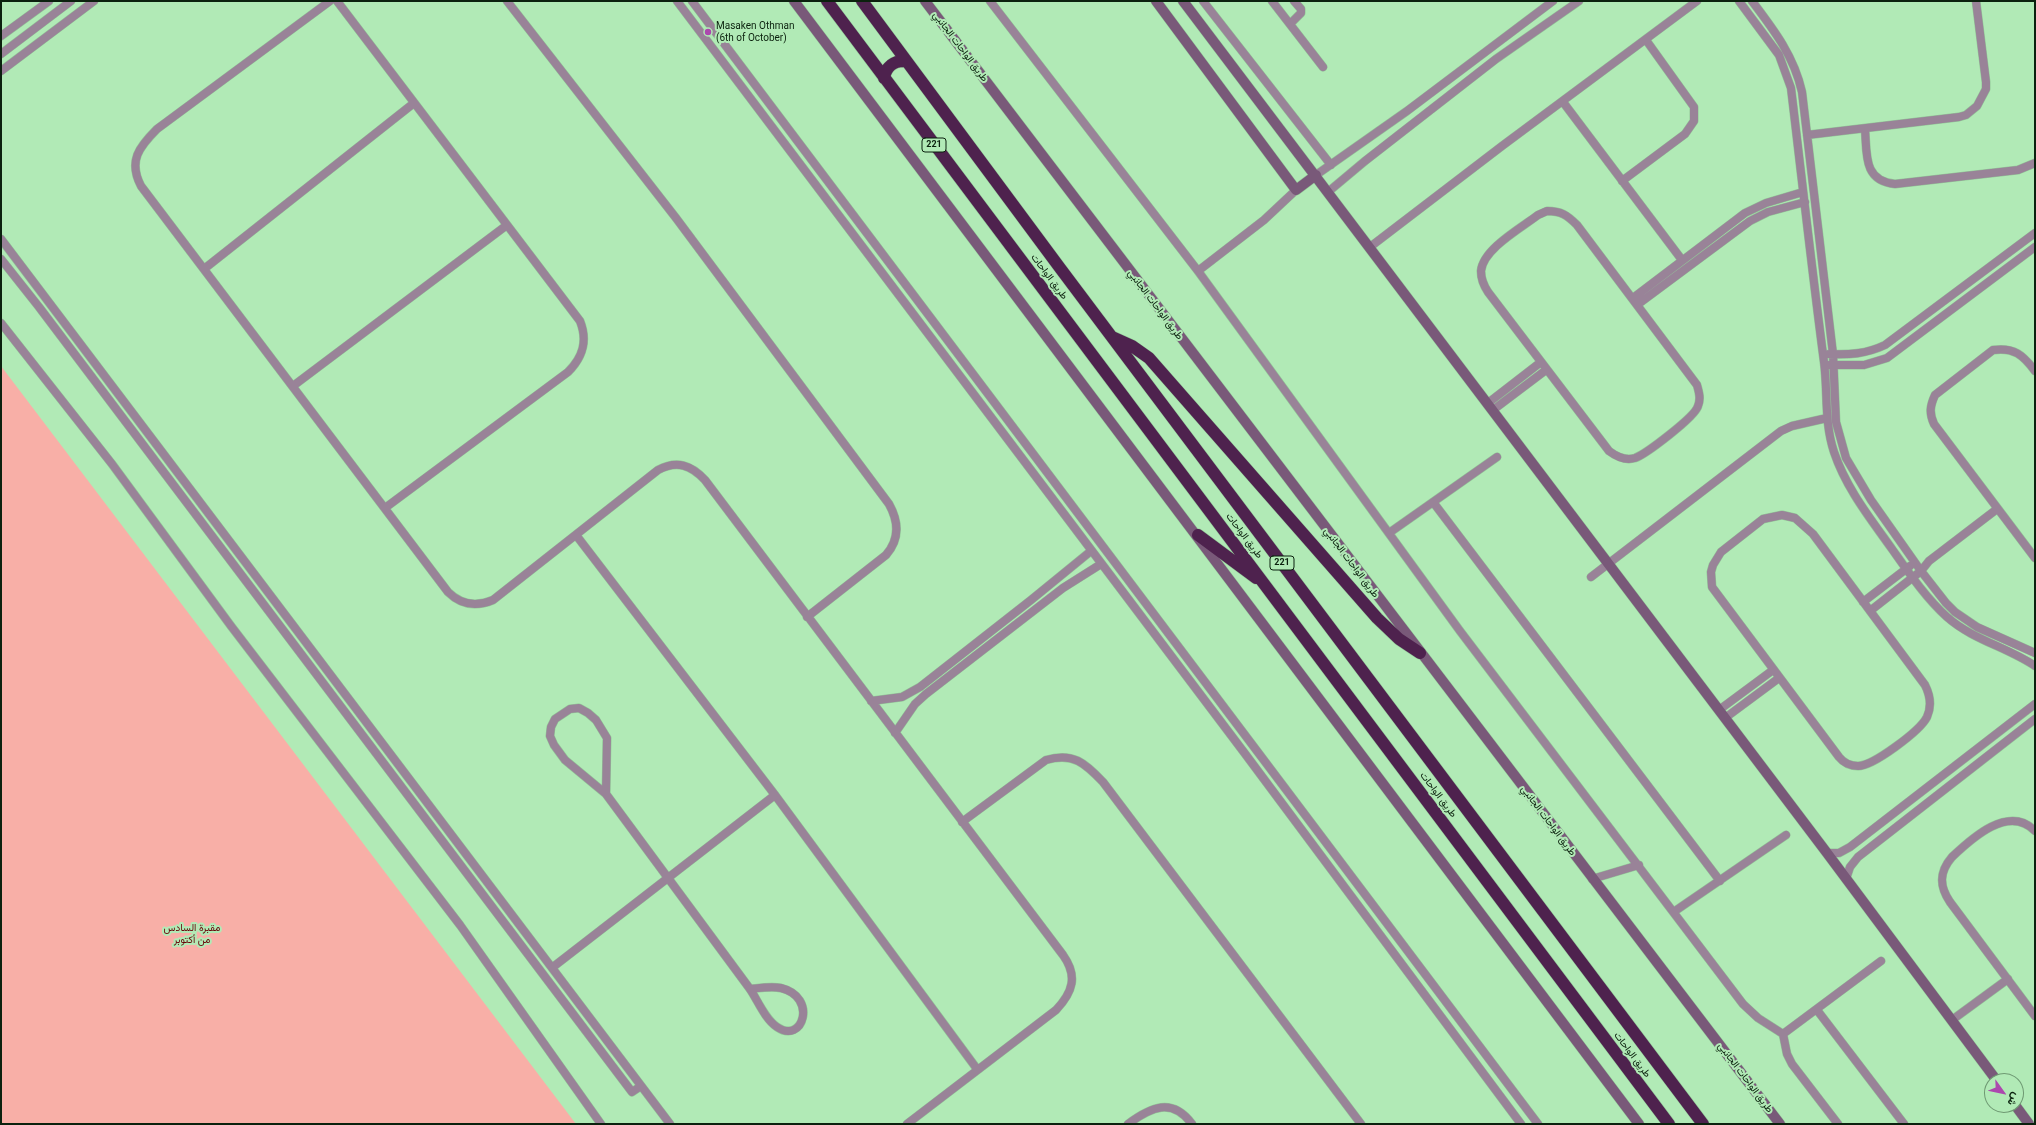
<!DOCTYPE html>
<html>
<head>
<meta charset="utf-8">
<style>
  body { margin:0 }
  #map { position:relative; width:2036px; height:1125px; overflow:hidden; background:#b1eab6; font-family:Roboto,Vazirmatn,sans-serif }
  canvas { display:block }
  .frame { position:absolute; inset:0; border:2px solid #0b210e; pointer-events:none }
  .north { position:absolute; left:1984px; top:1073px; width:40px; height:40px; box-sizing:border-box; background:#b1eab6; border:1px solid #6f9a73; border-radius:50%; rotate:123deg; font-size:11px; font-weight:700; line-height:16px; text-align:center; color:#0b210e }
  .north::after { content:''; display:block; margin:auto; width:14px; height:18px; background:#ac48ae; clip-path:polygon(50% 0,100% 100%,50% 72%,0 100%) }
</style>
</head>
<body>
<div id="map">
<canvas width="2036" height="1125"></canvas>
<div class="frame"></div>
<div class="north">ش</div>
</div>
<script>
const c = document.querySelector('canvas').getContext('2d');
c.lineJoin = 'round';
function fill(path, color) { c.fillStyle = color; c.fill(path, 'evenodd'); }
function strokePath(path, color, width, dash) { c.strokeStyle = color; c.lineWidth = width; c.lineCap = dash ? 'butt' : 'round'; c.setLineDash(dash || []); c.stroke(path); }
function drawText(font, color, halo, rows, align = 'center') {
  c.font = font + ' Roboto,Vazirmatn,sans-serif'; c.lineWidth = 4; c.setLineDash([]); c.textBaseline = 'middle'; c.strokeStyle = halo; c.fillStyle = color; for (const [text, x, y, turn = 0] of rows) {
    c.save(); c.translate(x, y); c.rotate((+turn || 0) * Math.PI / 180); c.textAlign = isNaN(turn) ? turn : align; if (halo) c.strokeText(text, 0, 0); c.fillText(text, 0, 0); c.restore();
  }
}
const green = new Path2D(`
  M1,366l575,758h-575z`);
const street = new Path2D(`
  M330,1l-173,128c-18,18 -29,32 -16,57l307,406c13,13 28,15 45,8l165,-130c19,-10 33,-5 47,10l358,475c15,21 10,37 -7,55l-149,114
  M337,1l243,320c8,20 3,36 -12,51l-183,136
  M507,1l169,217 213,286c10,18 11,35 -3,51l-79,62
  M677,1l566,750 278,373
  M692,1l846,1123
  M990,1l208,270 262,360 283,373 15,14 25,16 4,20 5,10 46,60
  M1203,1l128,164
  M1272,1l51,66
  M1739,1l40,54 12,33c11,92 21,183 33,274 4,30 0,60 10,90 12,36 36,66 58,97 17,24 34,49 55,68 26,23 60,30 88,49
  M1752,1c22,29 42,55 50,91l31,262 3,68 10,36 25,42 50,71 25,32 9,9 22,15 58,26
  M1290,24l11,-11v-4l-7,-8
  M1,36l48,-35
  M1,54l70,-53
  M1,71l93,-70
  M1563,102l119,158
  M1865,129c2,25 -2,52 30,55l123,-14 17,-7
  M1807,135l152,-18 7,-2 11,-9 9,-17v-7l-10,-81
  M1316,175l91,-64 146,-110
  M1622,181l63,-47 9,-13v-14l-48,-67
  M1328,192l37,-31 131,-102 83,-58
  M1547,211c14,0 20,4 30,14l120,160c2,7 4,14 1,21 -3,11 -52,48 -63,52 -10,3 -18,-1 -26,-7l-121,-159c-4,-6 -7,-13 -7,-21 2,-22 40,-43 57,-56z
  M1,239l669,885
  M1370,247l132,-101 195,-145
  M1,259l38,48 593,785 9,-6
  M204,269l210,-166
  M1198,271l66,-51 32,-30
  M1633,298l112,-85 21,-10 37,-11
  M1637,305l113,-84 18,-9 37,-10
  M1,323l111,141 119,162 229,299 141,199
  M1829,354c20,1 37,0 56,-9l150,-112
  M1829,365h35l23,-7 148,-111
  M2035,371c-12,-16 -21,-24 -42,-21l-58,45c-5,11 -6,18 -1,29l101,134
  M293,386l214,-161
  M1488,403l53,-41
  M1493,410l53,-40
  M1433,502l287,379
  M1782,515l13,3 18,16 112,151c5,10 7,21 2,32 -7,14 -54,49 -69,49 -8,0 -15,-4 -19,-9l-127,-170 -1,-15 2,-7 8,-13 42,-33z
  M1389,533l108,-76
  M576,535l199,260 202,274
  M1591,577l190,-146 11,-5 35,-8
  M1863,602l47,-36
  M1870,611l51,-40 8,-10 68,-52
  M871,701l31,-4 18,-10 111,-87 60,-49
  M1719,710l54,-40
  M1725,718l54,-40
  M895,733l20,-29 11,-10 137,-106 38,-24
  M606,794l-41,-34 -11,-15 -4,-9 1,-9 4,-8 15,-10 9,-1 9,5 8,7 11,18 -1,56 144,195c8,12 15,30 27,38 26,18 41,-30 4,-39 -10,-2 -21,0 -31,1
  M962,822l84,-62c27,-8 39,3 57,22l258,342
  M2035,831c-26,-27 -63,7 -83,26 -13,15 -13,29 -2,45l85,114
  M1827,853h12l11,-6 185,-143
  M1592,879l47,-14
  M1846,879l4,-12 8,-10 177,-138
  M1675,911l111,-76
  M553,967l222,-172
  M1817,1010l87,114
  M1952,1020l56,-41
  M1783,1034l98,-73
  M1128,1124c23,-17 44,-27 64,0`);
const secondary = new Path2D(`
  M794,1l845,1123
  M925,1l855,1123
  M1156,1l140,189 20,-15
  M1183,1l644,852 170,228
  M2015,1105l14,19`);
const highway = new Path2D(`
  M827,1l842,1123
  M862,1l198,267 643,856
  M884,78c2,-11 10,-18 22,-17
  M1112,337l20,9 17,12 228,260 22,21 21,14
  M1198,535l58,43`);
const markers = [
  [708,32,4,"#ac48ae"]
];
const shields = [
  [934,145,24],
  [1282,563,24]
];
const shieldNames = [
  ["221",934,145],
  ["221",1282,563]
];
const poiNames = [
  ["Masaken Othman",716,26],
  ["(6th of October)",716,38]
];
const streetNames = [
  ["طريق الواحات الجانبي",960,47,53],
  ["طريق الواحات",1049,277,53],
  ["طريق الواحات الجانبي",1155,305,53],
  ["طريق الواحات",1244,536,53],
  ["طريق الواحات الجانبي",1351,563,53],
  ["طريق الواحات",1438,795,53],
  ["طريق الواحات الجانبي",1548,821,53],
  ["طريق الواحات",1632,1055,53],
  ["طريق الواحات الجانبي",1745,1078,53]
];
const parkNames = [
  ["مقبرة السادس",192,928],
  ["من أكتوبر",192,940]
];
fill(green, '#f8afa7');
strokePath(street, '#93c698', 9);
strokePath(secondary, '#93c698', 11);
strokePath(highway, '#93c698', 13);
strokePath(street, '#998398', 8);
strokePath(secondary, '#795979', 10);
strokePath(highway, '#4e224e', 12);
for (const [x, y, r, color] of markers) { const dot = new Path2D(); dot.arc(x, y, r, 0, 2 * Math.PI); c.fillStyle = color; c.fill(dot); strokePath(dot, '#b1eab6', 1.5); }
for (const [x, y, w] of shields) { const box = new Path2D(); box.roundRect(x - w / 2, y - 7, w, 14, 3); c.fillStyle = '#b1eab6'; c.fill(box); strokePath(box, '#0b210e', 1); }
drawText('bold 9px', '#0b210e', null, shieldNames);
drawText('10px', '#0b210e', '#b1eab6', poiNames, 'left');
drawText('10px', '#0b210e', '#b1eab6', streetNames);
drawText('10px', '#690409', '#b1eab6', parkNames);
</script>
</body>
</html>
